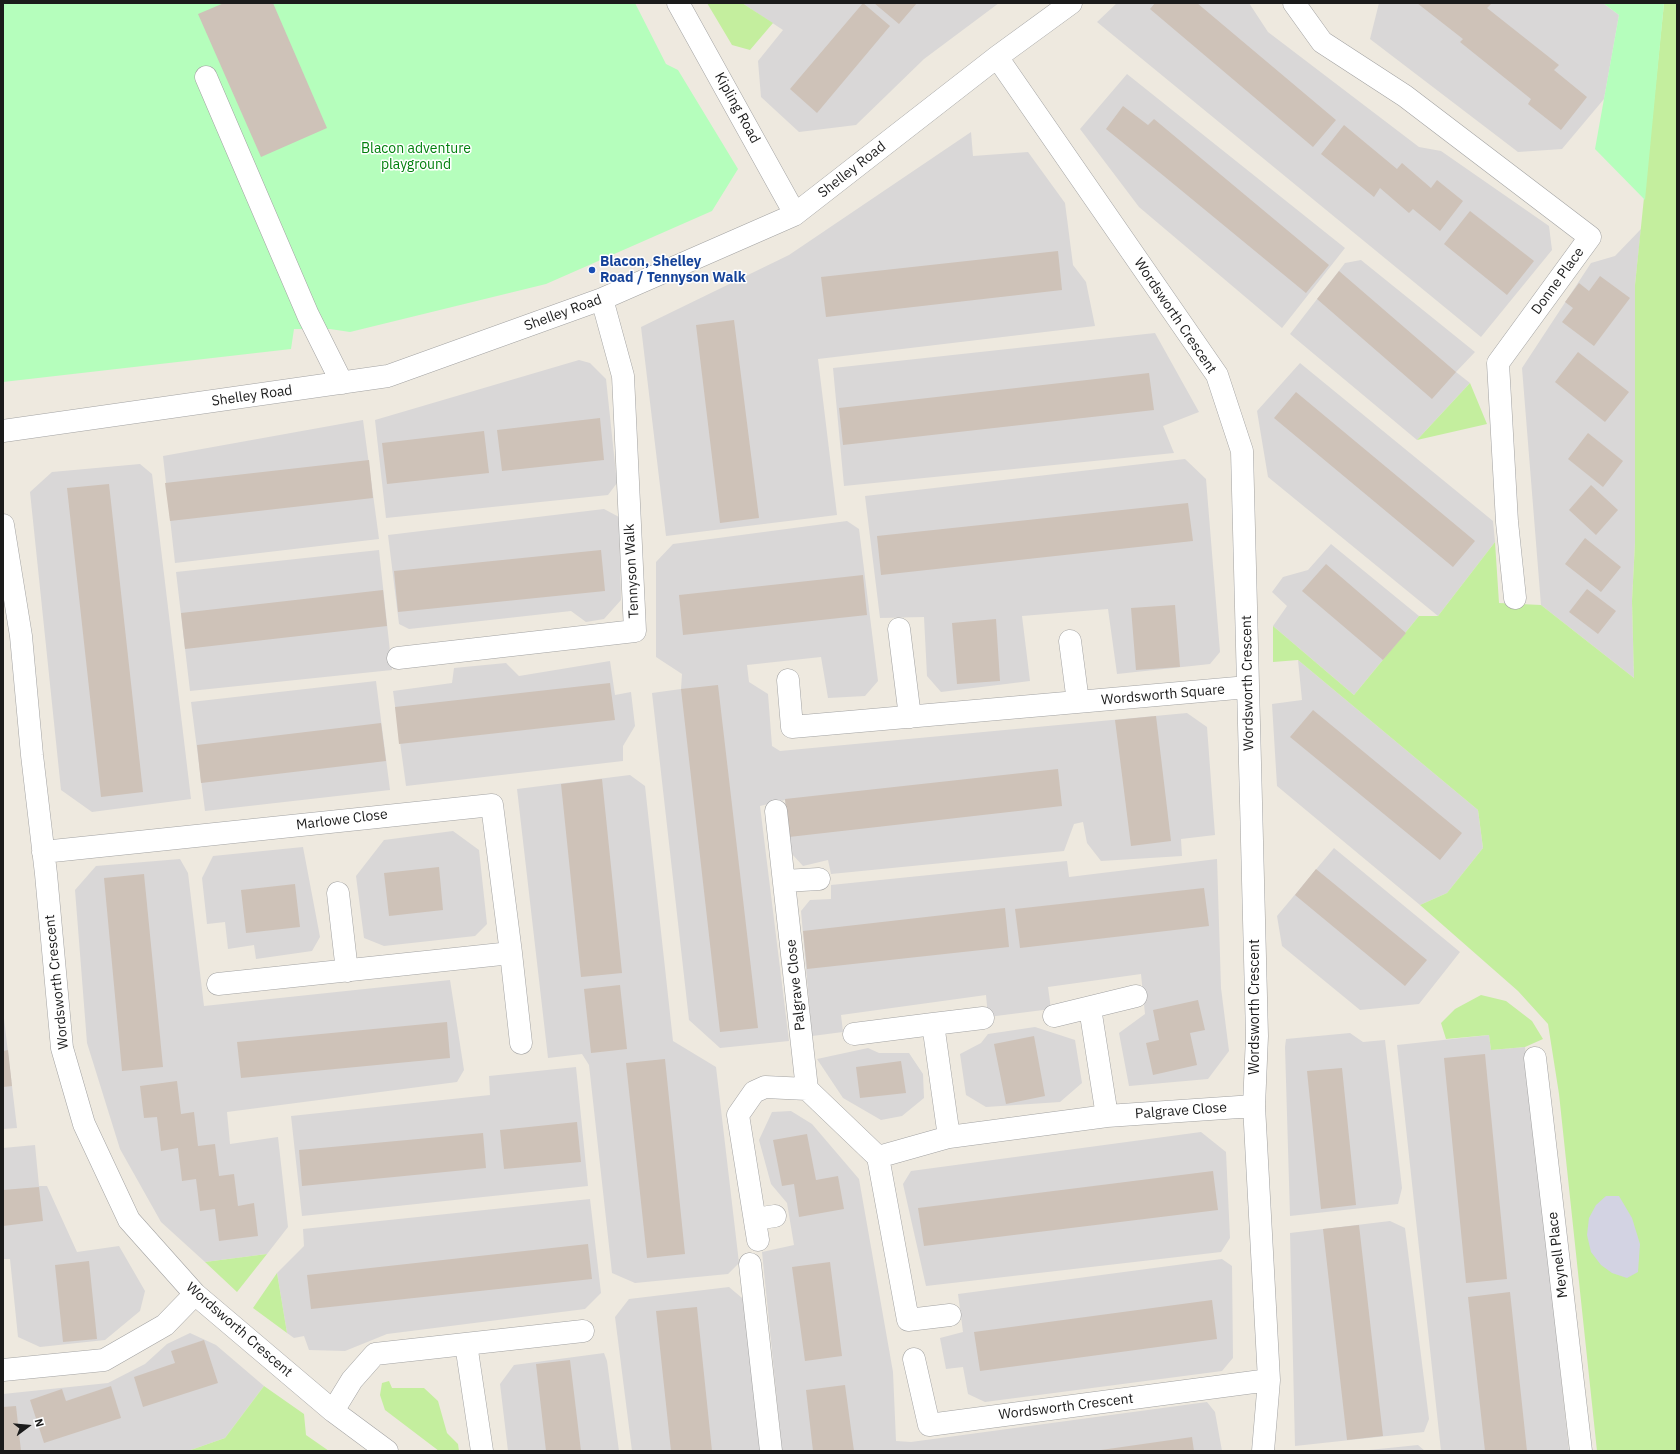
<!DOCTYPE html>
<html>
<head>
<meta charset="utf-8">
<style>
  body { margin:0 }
  #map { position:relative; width:1680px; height:1454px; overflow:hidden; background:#eee9df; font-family:"IBM Plex Sans",sans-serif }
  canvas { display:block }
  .frame { position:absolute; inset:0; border:4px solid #1b1b1b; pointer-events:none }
  .north { position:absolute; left:8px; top:1406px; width:40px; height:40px; -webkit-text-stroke:3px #fff; paint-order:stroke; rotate:74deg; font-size:11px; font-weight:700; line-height:16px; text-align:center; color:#1b1b1b }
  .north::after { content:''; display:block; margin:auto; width:14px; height:18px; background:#1b1b1b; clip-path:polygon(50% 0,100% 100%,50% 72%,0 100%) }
</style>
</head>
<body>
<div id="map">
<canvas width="1680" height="1454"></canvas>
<div class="frame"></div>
<div class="north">N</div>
</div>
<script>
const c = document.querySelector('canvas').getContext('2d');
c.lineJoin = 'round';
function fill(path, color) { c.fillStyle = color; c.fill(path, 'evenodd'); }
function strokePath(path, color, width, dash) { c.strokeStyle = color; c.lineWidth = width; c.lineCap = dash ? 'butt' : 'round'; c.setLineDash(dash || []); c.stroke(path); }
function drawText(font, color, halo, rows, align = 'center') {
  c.font = font + ' "IBM Plex Sans",sans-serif'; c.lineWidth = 3; c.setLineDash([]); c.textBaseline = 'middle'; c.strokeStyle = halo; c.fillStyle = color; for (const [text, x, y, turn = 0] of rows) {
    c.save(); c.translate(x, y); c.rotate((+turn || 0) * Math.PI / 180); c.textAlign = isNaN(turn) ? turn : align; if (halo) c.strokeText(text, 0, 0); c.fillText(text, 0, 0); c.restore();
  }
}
const residential = new Path2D(`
  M742,3h257l-75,56 -68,66 -57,7 -38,-35 -3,-36 25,-31z
  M1117,3h132l19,29 151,115 22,4 108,75 3,24 -71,87 -384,-315z
  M1379,3h224l16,12 -15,84 -42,50 -44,3 -148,-113z
  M1127,74l218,174 -63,80 -143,-121 -59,-78z
  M971,132l2,24 55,-4 37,51 8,62 13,17 9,44 -277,33 19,156 -171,21 -25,-209 148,-72z
  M1641,229l-6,56v258l-3,58 2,77 -93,-73 -19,-237 69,-105 24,-7z
  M1361,260l114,92 -19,20 14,11 -53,57 -127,-106 55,-71z
  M1155,333l44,79 -36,14 11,27 -330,33 -11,-118z
  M579,360l11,3 16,16 11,104 -9,12 -222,23 -11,-98z
  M1300,363l193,158 2,21 -57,74 -170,-139 -11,-66z
  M363,420l16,119 -204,24 -12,-107z
  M1185,459l21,20 14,173 -10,12 -93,10 -9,-65 -86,7 8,65 -89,11 -14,-16 -3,-59 -44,1 -15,-122z
  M140,464l12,10 39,325 -99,13 -31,-22 -31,-298 22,-20z
  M604,509l15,8 2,83 -17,19 -18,3 -15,-11 -162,18 -10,-5 -11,-89z
  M847,521l12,8 19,152 -13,15 -37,2 -7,-41 -74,8 2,17 19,12 4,52 8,5 407,-38 20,14 8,108 -34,4 1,17 -81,5 -14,-18 -4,-21 -9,2 -10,27 -233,23 -3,-14 -25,6 -11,-12 -7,-54 -25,6 29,235 -69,7 -31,-28 -37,-327 29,-4 1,-15 -26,-17v-95l17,-18z
  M1331,544l88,72 -65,79 -81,-69 14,-20 -15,-14 11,-15 25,-7z
  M379,550l13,120 -202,21 -14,-119z
  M1298,660l180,150 5,38 -36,45 -27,12 -143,-119 -5,-82 30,-4z
  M610,661l5,34 16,-3 4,34 -12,20v15l-217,25 -13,-95 59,-8 2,-15 52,-5 13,13z
  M376,681l14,109 -185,21 -14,-109z
  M630,775l15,11 28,255 43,26 23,196 -11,11 -93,9 -23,-10 -23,-208 -7,-11 -34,4 -31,-269z
  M453,831l26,19 8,74 -12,12 -91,10 -20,-8 -8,-62 28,-36z
  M303,847l17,90 -8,14 -56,8 -2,-14 -26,4 -3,-27 -18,2 -5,-46 11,-22z
  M1334,848l126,104 -41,52 -59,6 -78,-64 -5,-30z
  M180,859l8,14 16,133 246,-26 14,90 -7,12 -230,30 3,32 48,-7 10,90 -21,27 -62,8 -44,-40 -41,-73 -33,-106 -12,-153 21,-24z
  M1217,859l4,129 8,63 -21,28 -79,7 -10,-53 26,-19 -4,-40 -93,13 3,22 -63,8 -2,-22 -145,20 2,17 -31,4 -11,-125 9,-11 21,-1v-14l236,-24 2,16z
  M3,1010l14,118 -14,1z
  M1035,1027l40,13 7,43 -22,19 -74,5 -20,-12 -6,-41 21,-11 7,-9z
  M1350,1033l13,9 22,-2 17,148 -4,16 -108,12 -5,-169 1,-8z
  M1489,1035l2,15 34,-3 44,404h-128l-44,-406z
  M868,1048l11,5h30l14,21 1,24 -22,18 -21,4 -38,-22 -26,-39z
  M576,1067l12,119 -286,30 -11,-100 199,-21 -1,-19z
  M791,1111l21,13 47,55 34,193 3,69 15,1 296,-40 8,10 7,39h-440l-20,-199 32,-7 -7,-42 -16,-19 -12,-44 13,-28z
  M1201,1132l25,20 4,86 -9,14 -295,34 -23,-102 8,-13z
  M35,1145l4,41h8l30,66 42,-6 26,45 -5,20 -35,29 -65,7 -22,-10 -8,-78h-7v-111z
  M590,1199l11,94 -16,16 -198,25 -42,17 -36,-1 -5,-14 -10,2 -7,-5 -10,-60 27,-27 -1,-17z
  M1390,1221l15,7 24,191 -5,13 -129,14 -5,-213z
  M1222,1259l10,7 1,92 -11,13 -237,31 -17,-8 -5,-27 -17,2 -6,-31 23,-6 -5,-38z
  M729,1287l19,16 17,148h-133l-17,-134 14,-18z
  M190,1333l26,12 48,41 -39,52 -37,13h-185v-57l105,-11 37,-19 22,-20z
  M604,1353l3,8 12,90h-111l-8,-67 14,-19z
  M1418,1445l7,6h-61l5,-1z`);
const grass = new Path2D(`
  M707,3h35l31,20 -23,27 -18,-5z
  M1664,3h13v1448h-80l-38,-357 -11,-70 -30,-33 -98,-86 27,-12 36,-45 -5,-38 -180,-150 -25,2v-36l81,69 65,-79h19l57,-74 4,61 42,2 93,73 -2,-77 3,-58v-258z
  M1470,383l17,41 -70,16z
  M1481,995l25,6 26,20 11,18 -18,8 -34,3 -2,-15 -43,4 -5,-16 14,-14z
  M267,1254l-30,38 -32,-30z
  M277,1273l10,60 -34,-25z
  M389,1381l3,7h32l14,13 9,32 11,11 1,7h-20l-54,-41 -5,-15 2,-12z
  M264,1386l40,28 2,21 23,16h-141l37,-13z`);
const park = new Path2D(`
  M3,3h632l31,61 12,6 60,99 -26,42 -166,73 -196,48 -20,-3h-36l-3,20 -288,33z
  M1603,3h61l-19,197 -50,-51 24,-134z`);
const plaza = new Path2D(`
  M1606,1196h13l13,22 8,26 -2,28 -11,6 -15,-5 -11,-8 -10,-13 -4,-17 2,-17 7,-13z`);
const building = new Path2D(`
  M224,3h49l54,125 -66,29 -63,-143z
  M863,3l27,23 -73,87 -27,-24z
  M874,3h43l-18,21z
  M1155,3h42l139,117 -23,27 -163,-138z
  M1417,3h75l-5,5 72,57 -5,5 33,27 -26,33 -33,-26 3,-5 -71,-57 3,-3z
  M1123,106l25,19 6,-6 175,146 -23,28 -147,-121 -53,-43z
  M1344,125l53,44 5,-6 29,25 6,-8 26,21 -23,30 -27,-22 -4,4 -29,-25 -6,9 -53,-43z
  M1470,211l64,50 -27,34 -63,-51z
  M1058,251l4,39 -236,27 -5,-40z
  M1339,271l117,101 -24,27 -115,-100z
  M1600,276l30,22 -36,48 -32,-24 11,-14 -8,-6 14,-19 10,8z
  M734,320l25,198 -39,5 -24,-198z
  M1578,352l51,40 -24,30 -50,-40z
  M1149,373l5,37 -311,35 -4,-37z
  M1296,392l179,149 -22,26 -179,-149z
  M600,418l4,42 -102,11 -5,-41z
  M484,431l5,42 -102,11 -5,-41z
  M1588,433l35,28 -20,26 -35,-28z
  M369,460l4,38 -203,23 -5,-38z
  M109,484l34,308 -42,5 -34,-309z
  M1591,485l27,25 -22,25 -27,-25z
  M1188,503l5,38 -312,34 -4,-39z
  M1585,538l36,29 -20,25 -36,-28z
  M601,550l4,41 -207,21 -4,-41z
  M1326,564l80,69 -23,27 -81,-69z
  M863,575l4,40 -184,20 -4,-40z
  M1587,589l29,22 -18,23 -29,-22z
  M383,590l4,36 -202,23 -4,-36z
  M1175,605l5,62 -44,3 -5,-62z
  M996,619l4,62 -43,3 -5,-61z
  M610,683l5,37 -216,24 -4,-37z
  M718,685l40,343 -38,4 -39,-343z
  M1313,710l149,123 -22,27 -150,-123z
  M1156,716l15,125 -40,5 -16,-126z
  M381,723l5,38 -185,22 -4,-38z
  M1058,769l4,37 -273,31 -4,-38z
  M602,779l20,194 -41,4 -20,-193z
  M439,867l4,43 -54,6 -5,-43z
  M1316,869l111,91 -22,26 -110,-91z
  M144,874l19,193 -41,4 -18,-193z
  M295,884l5,43 -54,6 -5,-43z
  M1204,888l5,38 -189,22 -5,-39z
  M1005,908l4,39 -202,22 -4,-38z
  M620,985l7,64 -36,4 -7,-64z
  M1198,1000l7,30 -15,3 7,32 -44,10 -7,-32 13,-3 -6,-30z
  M447,1022l3,36 -209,20 -4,-36z
  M1034,1036l11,60 -39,8 -12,-60z
  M8,1050l4,36 -9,1v-36z
  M1485,1054l22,225 -41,4 -22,-225z
  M665,1059l20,195 -38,4 -21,-195z
  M901,1061l5,32 -46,5 -4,-31z
  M1342,1068l14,137 -35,4 -14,-138z
  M177,1081l4,33 13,-2 4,34 17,-2 4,32 15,-2 4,32 16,-3 4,33 -39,5 -4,-32 -15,2 -4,-32 -14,2 -4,-33 -17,3 -4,-34 -13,1 -4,-32z
  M577,1122l4,40 -77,7 -4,-39z
  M483,1133l3,35 -184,18 -3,-36z
  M807,1134l9,46 22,-4 6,33 -45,8 -5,-33 -12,2 -9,-46z
  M1213,1171l5,39 -294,36 -6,-38z
  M39,1187l4,34 -40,5v-36z
  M1359,1225l24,211 -36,4 -24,-211z
  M588,1244l4,35 -281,30 -4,-34z
  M89,1261l8,78 -34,3 -8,-77z
  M830,1262l12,94 -37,5 -13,-94z
  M1510,1292l17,159h-42l-17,-154z
  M1212,1300l5,39 -237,32 -6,-39z
  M697,1307l15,144h-41l-15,-140z
  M204,1340l14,43 -75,24 -9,-30 41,-14 -4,-12z
  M570,1360l11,91h-35l-10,-87z
  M845,1385l9,66h-41l-7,-61z
  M111,1386l10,32 -77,25 -14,-43 32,-11 4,12z
  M16,1406l5,45h-18v-44z
  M1192,1437l2,14h-93v-1z`);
const minor = new Path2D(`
  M678,3l117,211
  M1294,3l28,39 83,54 185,141 -92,126 9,159 8,76
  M997,57l220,318 25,76 15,585 -3,70 15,274 -6,71
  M206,77l102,238 34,68
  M3,431l385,-55 214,-77 192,-84 203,-158 74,-54
  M3,525l18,111 11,119 14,119 16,174 22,76 45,96 66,74 138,117 54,40
  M899,629l11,88
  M1070,641l8,61
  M398,658l237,-27 -12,-255 -21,-77
  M788,680l4,47 456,-40
  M776,811l31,278
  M43,852l449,-47 19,148 -293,31
  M784,881l35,-2
  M338,893l9,78
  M511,953l10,90
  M1090,1008l17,108
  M1054,1016l82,-20
  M933,1024l50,-6
  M854,1034l79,-10 16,113
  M1535,1058l46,393
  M878,1157l71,-20 158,-21 147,-10
  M755,1219l20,-3
  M758,1240l-20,-125 16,-23 11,-5 42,2 71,68 30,163 42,-5
  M750,1264l21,187
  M466,1344l16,107
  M914,1359l15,66 340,-45
  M3,1370l101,-10 61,-35 30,-31
  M333,1411l19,-31 23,-26 208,-23`);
const markers = [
  [592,270,4,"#1a4fb4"]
];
const streetNames = [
  ["Kipling Road",737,108,61],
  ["Shelley Road",852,170,-38],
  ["Donne Place",1558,281,-54],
  ["Shelley Road",563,313,-20],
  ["Wordsworth Crescent",1175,316,56],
  ["Shelley Road",252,396,-8],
  ["Tennyson Walk",632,571,-93],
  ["Wordsworth Crescent",1248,683,-91],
  ["Wordsworth Square",1163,695,-5],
  ["Marlowe Close",342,820,-7],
  ["Wordsworth Crescent",57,982,-96],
  ["Palgrave Close",796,985,-96],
  ["Wordsworth Crescent",1255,1007,-90],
  ["Palgrave Close",1181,1111,-4],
  ["Meynell Place",1558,1255,-97],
  ["Wordsworth Crescent",239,1330,41],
  ["Wordsworth Crescent",1066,1407,-7]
];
const parkNames = [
  ["Blacon adventure",416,149],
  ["playground",416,165]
];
const transitNames = [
  ["Blacon, Shelley",600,262],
  ["Road / Tennyson Walk",600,278]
];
fill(residential, '#d9d7d7');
fill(grass, '#c4ee9e');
fill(park, '#b5febc');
fill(plaza, '#d3d3e3');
fill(building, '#cec2b8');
strokePath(minor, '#a2a2a2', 23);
strokePath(minor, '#fff', 22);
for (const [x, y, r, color] of markers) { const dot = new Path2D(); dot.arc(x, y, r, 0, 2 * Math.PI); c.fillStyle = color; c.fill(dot); strokePath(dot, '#fff', 1.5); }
drawText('14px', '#1b1b1b', '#fff', streetNames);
drawText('14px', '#02800e', '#fff', parkNames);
drawText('bold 14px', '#164399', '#fff', transitNames, 'left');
</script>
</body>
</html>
